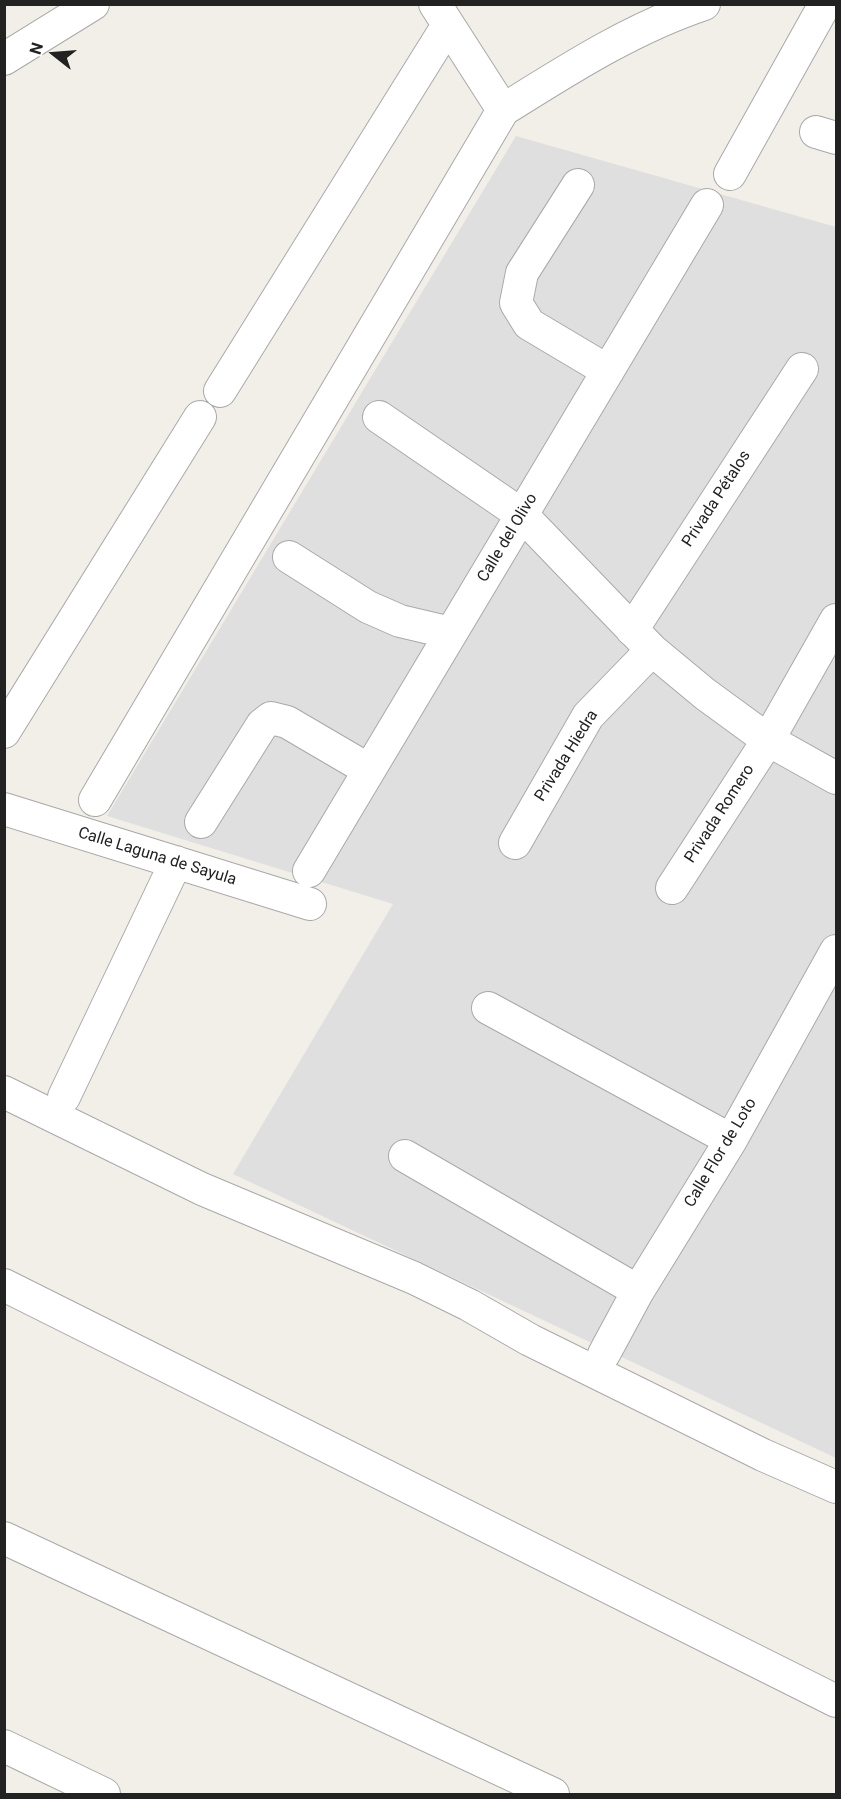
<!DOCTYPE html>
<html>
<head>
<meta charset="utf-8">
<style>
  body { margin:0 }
  #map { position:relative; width:841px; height:1799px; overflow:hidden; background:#f2efe9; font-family:Roboto,sans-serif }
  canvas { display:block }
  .frame { position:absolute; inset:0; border:6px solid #222; pointer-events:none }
  .north { position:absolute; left:24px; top:24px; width:60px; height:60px; -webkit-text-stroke:4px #fff; paint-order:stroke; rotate:287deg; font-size:16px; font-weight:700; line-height:24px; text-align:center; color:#222 }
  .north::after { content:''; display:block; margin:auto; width:21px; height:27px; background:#222; clip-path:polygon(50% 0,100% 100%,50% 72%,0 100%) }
</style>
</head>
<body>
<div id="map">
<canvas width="841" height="1799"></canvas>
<div class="frame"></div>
<div class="north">N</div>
</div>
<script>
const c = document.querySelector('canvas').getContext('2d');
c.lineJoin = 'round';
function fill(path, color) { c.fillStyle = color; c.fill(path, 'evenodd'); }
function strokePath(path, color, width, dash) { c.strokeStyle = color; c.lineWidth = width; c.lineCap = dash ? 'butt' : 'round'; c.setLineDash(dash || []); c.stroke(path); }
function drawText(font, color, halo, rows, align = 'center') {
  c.font = font + ' Roboto,sans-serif'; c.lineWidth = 5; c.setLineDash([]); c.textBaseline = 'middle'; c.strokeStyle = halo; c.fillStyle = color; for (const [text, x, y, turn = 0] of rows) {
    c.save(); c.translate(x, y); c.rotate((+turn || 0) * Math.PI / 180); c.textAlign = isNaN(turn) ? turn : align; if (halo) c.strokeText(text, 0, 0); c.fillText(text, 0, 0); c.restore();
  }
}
const residential = new Path2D(`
  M516,136l320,91v1231l-603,-284 160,-270 -286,-88z`);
const minor = new Path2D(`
  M435,4l68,106
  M4,59l89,-55
  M816,132l20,6
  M730,174l95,-170
  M578,185l-56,88 -6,30 13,21 79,47
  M220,391l228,-366
  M379,417l143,98 130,135 53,44 63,46 68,38
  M289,557l79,50 32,14 51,12
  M632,630l170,-261
  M4,732l196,-315
  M95,800l408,-690c64,-40 129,-82 201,-106
  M4,809l306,95
  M201,822l61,-97 9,-7 16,4 82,48
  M515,843l73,-127 64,-66
  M309,871l398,-666
  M672,888l96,-148 68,-120
  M488,1008l243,132
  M4,1092l198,97 212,89 55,27 61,35 233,115 73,32
  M64,1097l112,-235
  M405,1156l233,135
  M4,1285l832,416
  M604,1354l34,-63 93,-151 105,-189
  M4,1538l549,256
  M4,1746l100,48`);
const streetNames = [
  ["Privada Pétalos",717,499,-57],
  ["Calle del Olivo",508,538,-59],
  ["Privada Hiedra",567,756,-58],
  ["Privada Romero",720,814,-57],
  ["Calle Laguna de Sayula",157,857,17],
  ["Calle Flor de Loto",721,1153,-59]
];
fill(residential, '#e0dfdf');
strokePath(minor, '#a9a9a9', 34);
strokePath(minor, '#fff', 32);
drawText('16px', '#222', '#fff', streetNames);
</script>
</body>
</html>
